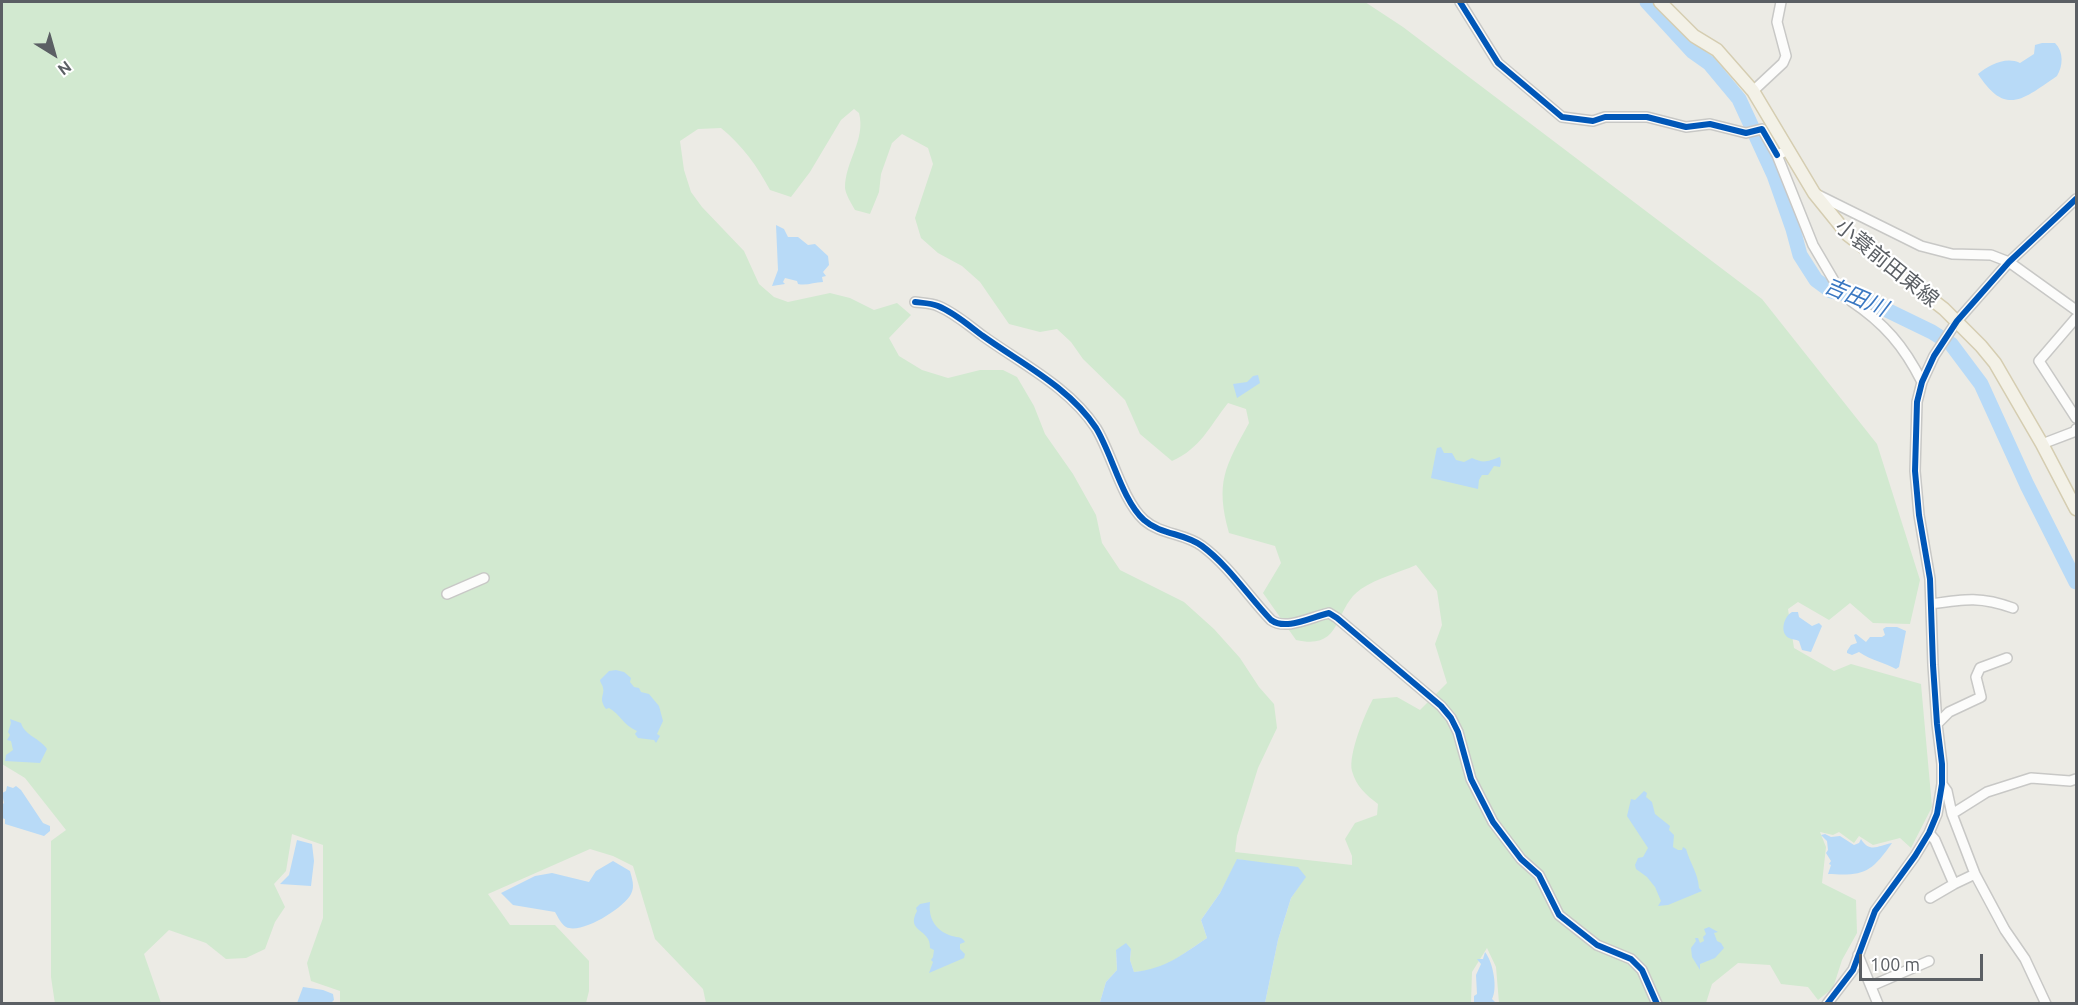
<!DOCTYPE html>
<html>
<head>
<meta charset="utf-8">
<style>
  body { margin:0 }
  #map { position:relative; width:2078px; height:1005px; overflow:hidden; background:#ecebe5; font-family:Ubuntu,sans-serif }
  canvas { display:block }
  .frame { position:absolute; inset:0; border:3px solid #5b5f64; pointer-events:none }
  .north { position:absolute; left:24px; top:24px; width:60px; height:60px; -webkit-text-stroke:4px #fff; paint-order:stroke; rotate:143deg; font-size:16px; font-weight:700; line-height:24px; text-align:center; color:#5b5f64 }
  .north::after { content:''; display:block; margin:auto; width:21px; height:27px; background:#5b5f64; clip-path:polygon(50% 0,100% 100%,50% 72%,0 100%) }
  .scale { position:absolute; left:1859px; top:954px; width:124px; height:27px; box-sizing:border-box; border:3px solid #5b5f64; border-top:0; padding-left:8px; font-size:18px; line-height:21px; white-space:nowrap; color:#5b5f64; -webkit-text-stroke:4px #fff; paint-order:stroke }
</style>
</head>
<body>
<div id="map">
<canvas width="2078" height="1005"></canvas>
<div class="frame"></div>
<div class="north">N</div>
<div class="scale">100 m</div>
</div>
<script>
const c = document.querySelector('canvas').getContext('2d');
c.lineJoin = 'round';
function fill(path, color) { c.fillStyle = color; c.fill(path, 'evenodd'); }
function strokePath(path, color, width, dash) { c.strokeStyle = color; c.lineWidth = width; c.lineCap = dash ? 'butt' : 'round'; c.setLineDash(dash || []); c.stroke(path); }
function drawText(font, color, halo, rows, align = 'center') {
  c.font = font + ' Ubuntu,"Noto Sans JP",sans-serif'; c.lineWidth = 4.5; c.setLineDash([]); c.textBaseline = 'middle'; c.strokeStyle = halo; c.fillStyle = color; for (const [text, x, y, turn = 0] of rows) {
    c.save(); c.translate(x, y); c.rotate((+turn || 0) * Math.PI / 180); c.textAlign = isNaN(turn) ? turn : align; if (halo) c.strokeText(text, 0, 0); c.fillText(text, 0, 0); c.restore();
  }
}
const green = new Path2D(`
  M2,2h1363l38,25 359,272 115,145 43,136 -10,44 -37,-1 -23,-20 -21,17 -31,-18 -10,7 6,39 40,23 17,-7 70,20 11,123 -21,41 -11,-10 -27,7 -14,-9 -5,7 -15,-11 -6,3 -13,-3 6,15 -4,36 34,17 1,33 -15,27 -9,28 -15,12 -10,-13 -27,-3 -11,-19 -32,-2 -26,21 -6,19h-207l-3,-36 -9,-19 -15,24 -1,31h-206l13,-63 13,-42 14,-21 -67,-18 -18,34 -19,27 6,18 -31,21 -20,11 -22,2 -4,-12 1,-11 -15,1 1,20 -11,12 -6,20 -3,1h-391l-3,-14 -48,-50 -22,-73 -20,-10 -23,-7 -102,45 22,31h45l34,36v30l-3,12h-246v-12l-29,-10 -4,-18 16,-45v-73l-31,-11 -6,37 -12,13 11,23 -10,15 -10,27 -19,9 -20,1 -20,-16 -37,-13 -25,24 17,49 -106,1 -4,-27v-136l15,-11 -41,-52 -23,-14zM854,109l5,4c7,27 -14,48 -14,75 1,7 6,15 10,22l15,4 9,-22 2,-18 11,-31 10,-9 26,14 5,16 -18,54 6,20 17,15 24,13 18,16 29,42 31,8 17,-3 14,13 12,17 42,41 15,34 32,27c29,-13 37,-34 56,-58l18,6 3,14c-24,44 -34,59 -20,110l46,13 6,17 -18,30 33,47c48,11 37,-32 65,-51 16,-11 37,-16 55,-24l21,26 5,34 -7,19 12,39 -27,27 -23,-13 -24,2c-8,14 -25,56 -21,72 4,15 14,24 26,33l-1,11 -22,8 -10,16 7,17v9l-117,-13 2,-16 21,-68 19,-40 -3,-24 -15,-17 -19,-29 -26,-29 -30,-27 -64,-32 -18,-27 -6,-28 -23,-41 -28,-40 -11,-28 -17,-29 -14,-7h-23l-32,8 -26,-8 -23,-14 -10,-18 22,-23 -14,-12 -23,7 -24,-12 -20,-5 -42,9 -14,-5 -15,-13 -15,-33 -42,-44 -11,-15 -7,-22 -4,-29 18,-12 23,-1c22,18 36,38 49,62l21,7 19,-25 31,-52z`);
const water = new Path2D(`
  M2042,43h13c9,9 8,23 2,33 -34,23 -51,41 -79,-2 11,-9 28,-18 42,-11l14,-9 1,-9z
  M776,225l8,4 4,8h10l10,8 7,-1 13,12 1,9 -6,7 3,4 -4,1 1,5c-9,0 -16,4 -25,2l-1,-3 -12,-3 -2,4 2,2 -13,2 6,-16z
  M1258,375l2,8 -23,15 -4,-14 14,-2 6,-6z
  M1441,447l3,6h8l4,7 8,2 8,-4c12,6 16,3 28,-1l1,5 -1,5 -6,-1 -6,9h-6l-3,5 -1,9 -47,-11 5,-26 1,-4z
  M1792,612h6l1,5 13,9 7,-3 3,3 -11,26 -9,-2 -3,-9c-3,-2 -7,-1 -10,-3 -10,-5 -5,-22 3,-26z
  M1886,627h11l9,4 -7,36 -3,2c-12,-7 -24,-8 -37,-17l-7,3 -5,-2v-2l4,-6 6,-2 -3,-8 2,-1 10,8 4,-5h12l3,-2 -2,-6z
  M616,670l8,2 7,6 -1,4 4,5 5,1 2,4 8,2 10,12 4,15 -6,13 3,2 -4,7 -2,-3 -16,-2 -3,-4 2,-3c-14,-6 -17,-17 -28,-23l-3,1c-8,-11 -1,-14 -3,-21 0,-3 -3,-5 -3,-8l9,-9z
  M10,719l11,4c4,13 19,15 26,26l-7,14 -35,-2 1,-6 7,-5 -2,-9 -4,-1 3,-5 -2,-3 3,-9z
  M7,786l6,2 3,-2 5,4 22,33 7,3v5l-6,5 -39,-12v-5l-3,-1v-13l2,-2 -2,-10 4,-2z
  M1644,791l3,2 -1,4 6,5 3,12 15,12 -1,4 5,5 -1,12 5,3h4l1,-3 3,2c4,14 12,24 13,39l3,3 -34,14 -10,1 3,-5 -6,-14 -8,-10 -11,-8 -1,-4 3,-7 5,-1 5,-9 -21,-32 4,-17 4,1z
  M1825,834l6,3 9,-1 14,9 5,-2 2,-4c9,15 18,6 31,4 -21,30 -28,33 -64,31l3,-9 -2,-1 2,-3 -5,-8 2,-3 -1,-9 -6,-6z
  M297,840l15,4 2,17 -3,25 -31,-2 9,-9z
  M1237,859l61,8 8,10 -15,21 -13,42 -13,63h-168l3,-1 6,-20 11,-12 -1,-20 10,-7 5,6 -1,11 4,12c33,-4 46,-16 73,-34l-6,-18 19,-27z
  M613,861l17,10c2,8 5,15 1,23 -7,14 -50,41 -65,33 -5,-3 -8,-10 -11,-15l-42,-7 -12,-12 34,-17 17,-3 37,9 7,-11z
  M930,902c-2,17 6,29 22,34 7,2 9,0 13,6l-5,2v5l5,5 -1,4 -35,15 4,-11 -2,-2 2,-3 1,-7 -4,-2c1,-20 -25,-15 -13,-37l-1,-3 4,-4z
  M1709,927l9,5 -4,1 3,8 4,2 3,5 -9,10 -15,6v6l-8,-13 -1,-9 5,-7 -1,-3h3l2,5 4,-2 -1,-4 3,-3 -2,-5z
  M1485,952c8,10 13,36 7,47l4,4h-22v-7l3,-2 -1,-19 5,-11 -4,-5h6z
  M303,987l20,3 10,4 1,6 -3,3h-34z`);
const river = new Path2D(`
  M1647,2l45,49 17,12 30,36 35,76 19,54 7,26 16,25 15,11 31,7 70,34 19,12 30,40 46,101 49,97`);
const minor = new Path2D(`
  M1460,2l38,61 64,54 31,4 12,-4h42l39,10 24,-3 36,9 16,-4 15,26
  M1753,91l30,-28 3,-7 -9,-34 4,-20
  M1782,153l-5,2 36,90 20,34
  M1816,194l105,52 31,8 39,1 18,7 67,48
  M1851,301c33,22 53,45 71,81
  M915,302c8,1 16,1 23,4 17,7 30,19 45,30 39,28 86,51 113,92 16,26 26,72 48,92 17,15 41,13 58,26 27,20 46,50 69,74 15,11 40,-3 58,-7l8,5 104,88 10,12 7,14 13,47 22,43 28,37 18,16 20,40 38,30 34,14 11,11 15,34
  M2076,318l-37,43 37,57
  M2042,444l34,-13v-2
  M447,594l37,-16
  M1931,604c33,-5 50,-8 82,4
  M1937,724l12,-12 32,-15 -5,-20 4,-9 27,-10
  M1942,784l5,7 5,23 23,60 30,56 20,29 21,45
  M1952,814l35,-22 44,-14 39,3 6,-2
  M1929,833l6,7 19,44 21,-10
  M1930,898l24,-14
  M1858,955l20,49
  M1871,986l58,-25
  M1827,1004l26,-34 22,-59 40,-55 14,-23 8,-19 5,-30v-20l-5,-40 -4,-59 -3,-86 -11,-64 -4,-44 2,-69 5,-20 12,-26 23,-35 52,-59 67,-63`);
const major = new Path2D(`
  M1660,2l34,34 23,14 36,41 61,102 34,42 96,74 37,37 14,17 47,81 34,65`);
const cycleway = new Path2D(`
  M1460,2l38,61 64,54 31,4 12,-4h42l39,10 24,-3 36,9 16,-4 15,26
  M915,302c8,1 16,1 23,4 17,7 30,19 45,30 39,28 86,51 113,92 16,26 26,72 48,92 17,15 41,13 58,26 27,20 46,50 69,74 15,11 40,-3 58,-7l8,5 104,88 10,12 7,14 13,47 22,43 28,37 18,16 20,40 38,30 34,14 11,11 15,34
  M1827,1004l26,-34 22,-59 40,-55 14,-23 8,-19 5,-30v-20l-5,-40 -4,-59 -3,-86 -11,-64 -4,-44 2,-69 5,-20 12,-26 23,-35 52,-59 67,-63`);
const streetNames = [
  ["小蓑前田東線",1887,263,39]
];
const waterNames = [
  ["吉田川",1856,297,23]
];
fill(green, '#d2e9d0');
fill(water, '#b8daf7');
strokePath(river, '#b8daf7', 15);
strokePath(minor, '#c8c8c6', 12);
strokePath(major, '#d5cdb1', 15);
strokePath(minor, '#fcfcfb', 9);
strokePath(major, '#f3f1e7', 12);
strokePath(cycleway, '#0057b8', 6);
drawText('21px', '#5b5f64', '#fff', streetNames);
drawText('italic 22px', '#3a78c2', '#fff', waterNames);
</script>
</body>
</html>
